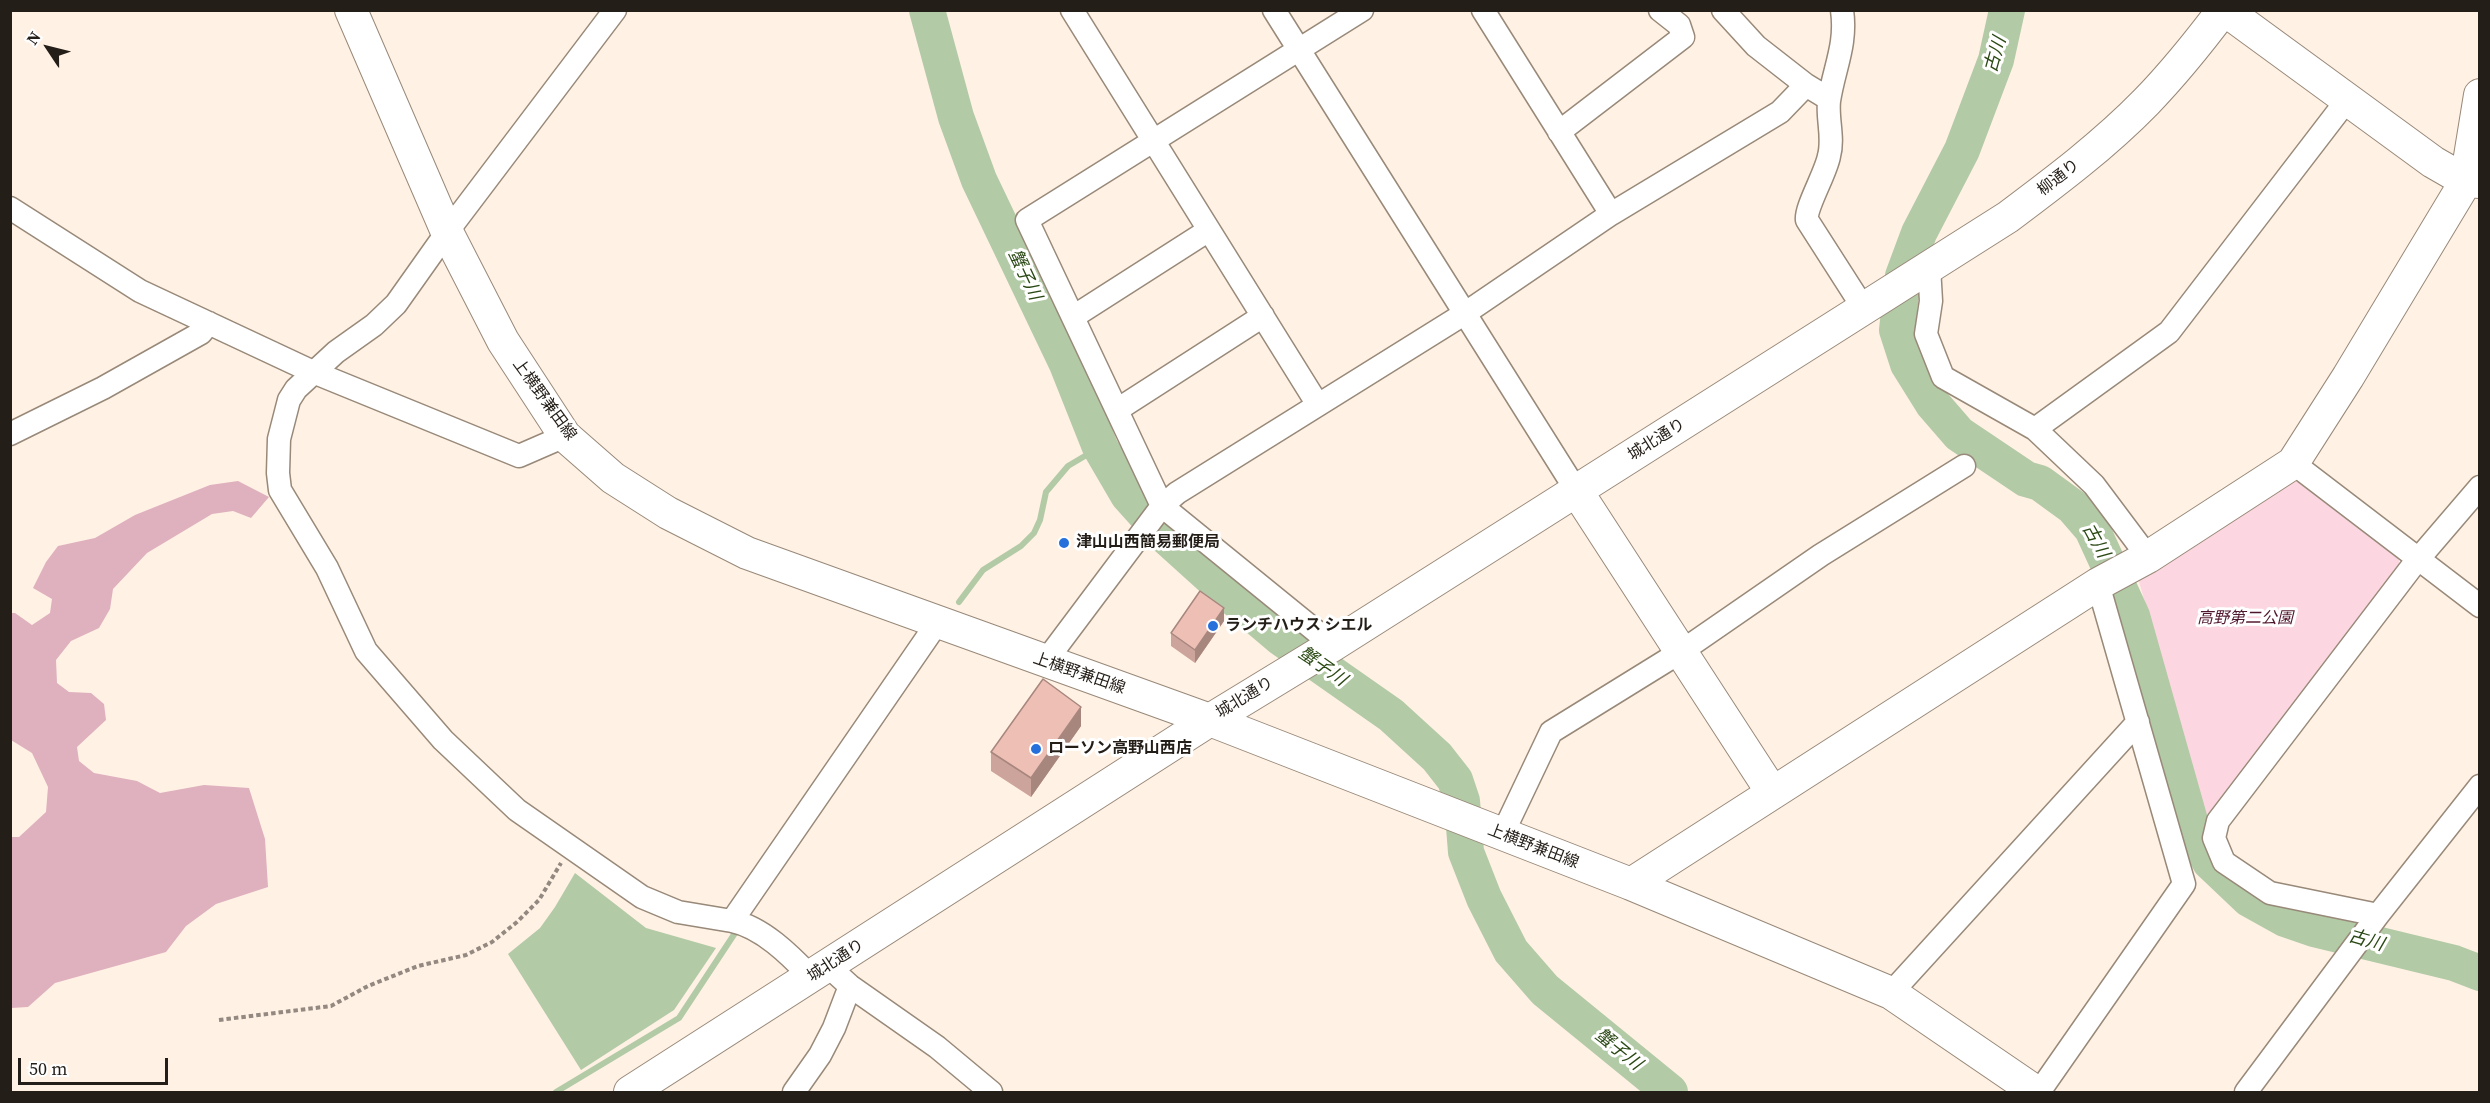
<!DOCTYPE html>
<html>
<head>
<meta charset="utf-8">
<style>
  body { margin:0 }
  #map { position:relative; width:2490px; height:1103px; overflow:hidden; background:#fff1e4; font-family:"Source Serif 4",serif }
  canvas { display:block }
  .frame { position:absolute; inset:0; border:12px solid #241e18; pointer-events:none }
  .north { position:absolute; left:18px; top:18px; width:60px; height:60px; -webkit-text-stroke:4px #fff; paint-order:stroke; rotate:305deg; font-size:16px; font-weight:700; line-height:24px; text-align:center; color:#241e18 }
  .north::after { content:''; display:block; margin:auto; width:21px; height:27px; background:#241e18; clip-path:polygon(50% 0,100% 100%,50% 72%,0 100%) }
  .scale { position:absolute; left:18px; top:1058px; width:150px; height:27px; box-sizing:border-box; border:3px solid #241e18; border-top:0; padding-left:8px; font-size:18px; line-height:21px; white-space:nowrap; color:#241e18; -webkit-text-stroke:4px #fff; paint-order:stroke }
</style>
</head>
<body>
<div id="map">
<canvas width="2490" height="1103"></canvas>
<div class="frame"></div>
<div class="north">N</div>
<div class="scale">50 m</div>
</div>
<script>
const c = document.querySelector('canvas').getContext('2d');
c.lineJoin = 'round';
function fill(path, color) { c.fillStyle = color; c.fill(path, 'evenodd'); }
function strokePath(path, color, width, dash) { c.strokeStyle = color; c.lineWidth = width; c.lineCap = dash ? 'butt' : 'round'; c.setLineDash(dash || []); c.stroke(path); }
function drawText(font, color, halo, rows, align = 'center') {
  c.font = font + ' "Source Serif 4","Noto Sans JP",serif'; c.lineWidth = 6; c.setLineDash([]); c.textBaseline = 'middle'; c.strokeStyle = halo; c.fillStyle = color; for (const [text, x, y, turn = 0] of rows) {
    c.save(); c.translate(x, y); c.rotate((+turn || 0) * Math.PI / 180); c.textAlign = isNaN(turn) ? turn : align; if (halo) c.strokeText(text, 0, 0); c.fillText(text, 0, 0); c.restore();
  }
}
const green = new Path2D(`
  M2292,482h10l96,74 2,11 -193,254 -69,-243z`);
const forest = new Path2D(`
  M238,481l31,16 -18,21 -18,-7 -21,3 -65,39 -34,36 -3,20 -11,19 -28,13 -15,19 1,23 12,9 22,1 13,11 2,16 -29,27 2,14 15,12 43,8 23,12 44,-8 45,3 16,51 3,48 -52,17 -30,22 -20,26 -111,31 -27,24 -17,1v-171h8l27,-25 2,-25 -16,-34 -21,-13v-127h4l17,12 18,-12 2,-14 -19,-11 13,-26 12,-16 37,-8 40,-23 75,-30z`);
const water = new Path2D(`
  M575,873l71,55 70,20 -42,62 -93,60 -73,-116 32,-26 15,-21z`);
const stream = new Path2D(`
  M959,602l24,-32 38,-24 13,-13 6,-13 6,-28 22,-26 32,-19
  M556,1092l123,-74 58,-88`);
const river = new Path2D(`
  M927,10l29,107 23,63 88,184 33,83 28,48 35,39 72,65 46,39 110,77 46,42 18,23 7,21 4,51 18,46 27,53 34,39 125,102
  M2007,10l-11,50 -34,90 -43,83 -16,43 -6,54 11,34 25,40 26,30 67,45 14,4 33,24 19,22 40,87 60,212 18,34 39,37 36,20 29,10 140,34 26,10`);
const path = new Path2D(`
  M219,1020l112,-14 37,-20 50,-20 48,-11 26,-13 25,-20 22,-22 22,-37`);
const street = new Path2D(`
  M615,10l-168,222 -51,72 -22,21 -38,27 -40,37 -7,11 -10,39 -1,34 2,17 47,78 39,83 77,89 74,70 125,87 36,15 54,9 199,-289 4,-10
  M1072,10l246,395
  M1274,10l302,480
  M1483,10l128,204
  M1723,10l33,36 50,39
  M1842,10c5,35 -8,58 -13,91 -2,18 5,37 0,55 -3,17 -24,52 -22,64l57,89
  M1559,132l124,-95 -4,-12 -19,-15
  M10,208l130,83 173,81 206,84 46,-20
  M1929,267l2,34 -5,33 17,43 92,52 59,56 54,72
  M1073,317l136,-87
  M1117,410l146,-94
  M2035,429l134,-97 178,-232
  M10,434l93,-46 98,-55 8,-10
  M2293,463l187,143
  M1333,645l-171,-139 -135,-286 335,-210
  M1045,662l117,-156 15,-13 287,-179 147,-100 169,-102 26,-27 23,14
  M1502,835l49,-103 131,-81 139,-96 143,-89
  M2378,915l-108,-22 -46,-31 -10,-24 4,-17 196,-257 66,-77
  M732,921c30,6 58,34 79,56
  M828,966l22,20 87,61 54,45
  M1891,993l247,-271
  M794,1092l26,-37 14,-27 16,-42
  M2039,1092l145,-208 -86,-300
  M2246,1092l132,-177 102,-129`);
const secondary = new Path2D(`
  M351,10l96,222 56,109 62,95 48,42 55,35 79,40 463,167 421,164 260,109 145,99
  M2225,10l208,152 33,19 14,1
  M1576,490l196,302
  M1631,884l467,-300 50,-27 145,-94 55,-86 118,-196 14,-86
  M630,1092l580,-372 123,-75 675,-428c48,-36 96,-72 138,-115 28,-29 53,-60 77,-92`);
const wall = new Path2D(`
  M1224,621l-29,42 -24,-17v-13z
  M1081,726l-50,71 -40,-26v-19z`);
const shadedWall = new Path2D(`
  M1224,608v13l-29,42v-13z
  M1081,707v19l-50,71v-19z`);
const building = new Path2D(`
  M1200,591l24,17 -29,42 -24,-17z
  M1043,679l38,28 -50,71 -40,-26z`);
const markers = [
  [1064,543,6,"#2670dc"],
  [1213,626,6,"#2670dc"],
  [1036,749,6,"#2670dc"]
];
const streetNames = [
  ["柳通り",2059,178,-38],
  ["上横野兼田線",544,400,54],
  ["城北通り",1657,440,-32],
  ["上横野兼田線",1079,674,19],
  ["城北通り",1245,698,-31],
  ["上横野兼田線",1533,847,21],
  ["城北通り",836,961,-33]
];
const poiNames = [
  ["津山山西簡易郵便局",1076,543],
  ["ランチハウス シエル",1225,626],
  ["ローソン高野山西店",1048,749]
];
const parkNames = [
  ["高野第二公園",2245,619]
];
const waterNames = [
  ["古川",1996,55,-74],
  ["蟹子川",1024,275,65],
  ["古川",2095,541,61],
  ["蟹子川",1322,667,35],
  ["古川",2366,941,16],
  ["蟹子川",1618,1050,39]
];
fill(green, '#fcd7e1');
fill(forest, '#dfb0be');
fill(water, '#b2caa5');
strokePath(stream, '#b2caa5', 6);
strokePath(river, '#b2caa5', 36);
strokePath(street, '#988979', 25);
strokePath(secondary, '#988979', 34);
strokePath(path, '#938980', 4, [4.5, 3]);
strokePath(street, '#fff', 22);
strokePath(secondary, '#fff', 32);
fill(wall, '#cda49b');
fill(shadedWall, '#a7867e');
fill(building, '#eebfb4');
strokePath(building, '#a7867e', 1.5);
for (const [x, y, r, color] of markers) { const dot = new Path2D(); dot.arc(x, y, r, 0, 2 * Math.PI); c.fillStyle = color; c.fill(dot); strokePath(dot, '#fff', 2); }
drawText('16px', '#241e18', '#fff', streetNames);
drawText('bold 16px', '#241e18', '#fff', poiNames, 'left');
drawText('italic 16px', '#4f172d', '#fff', parkNames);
drawText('italic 18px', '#2b4915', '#fff', waterNames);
</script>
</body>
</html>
